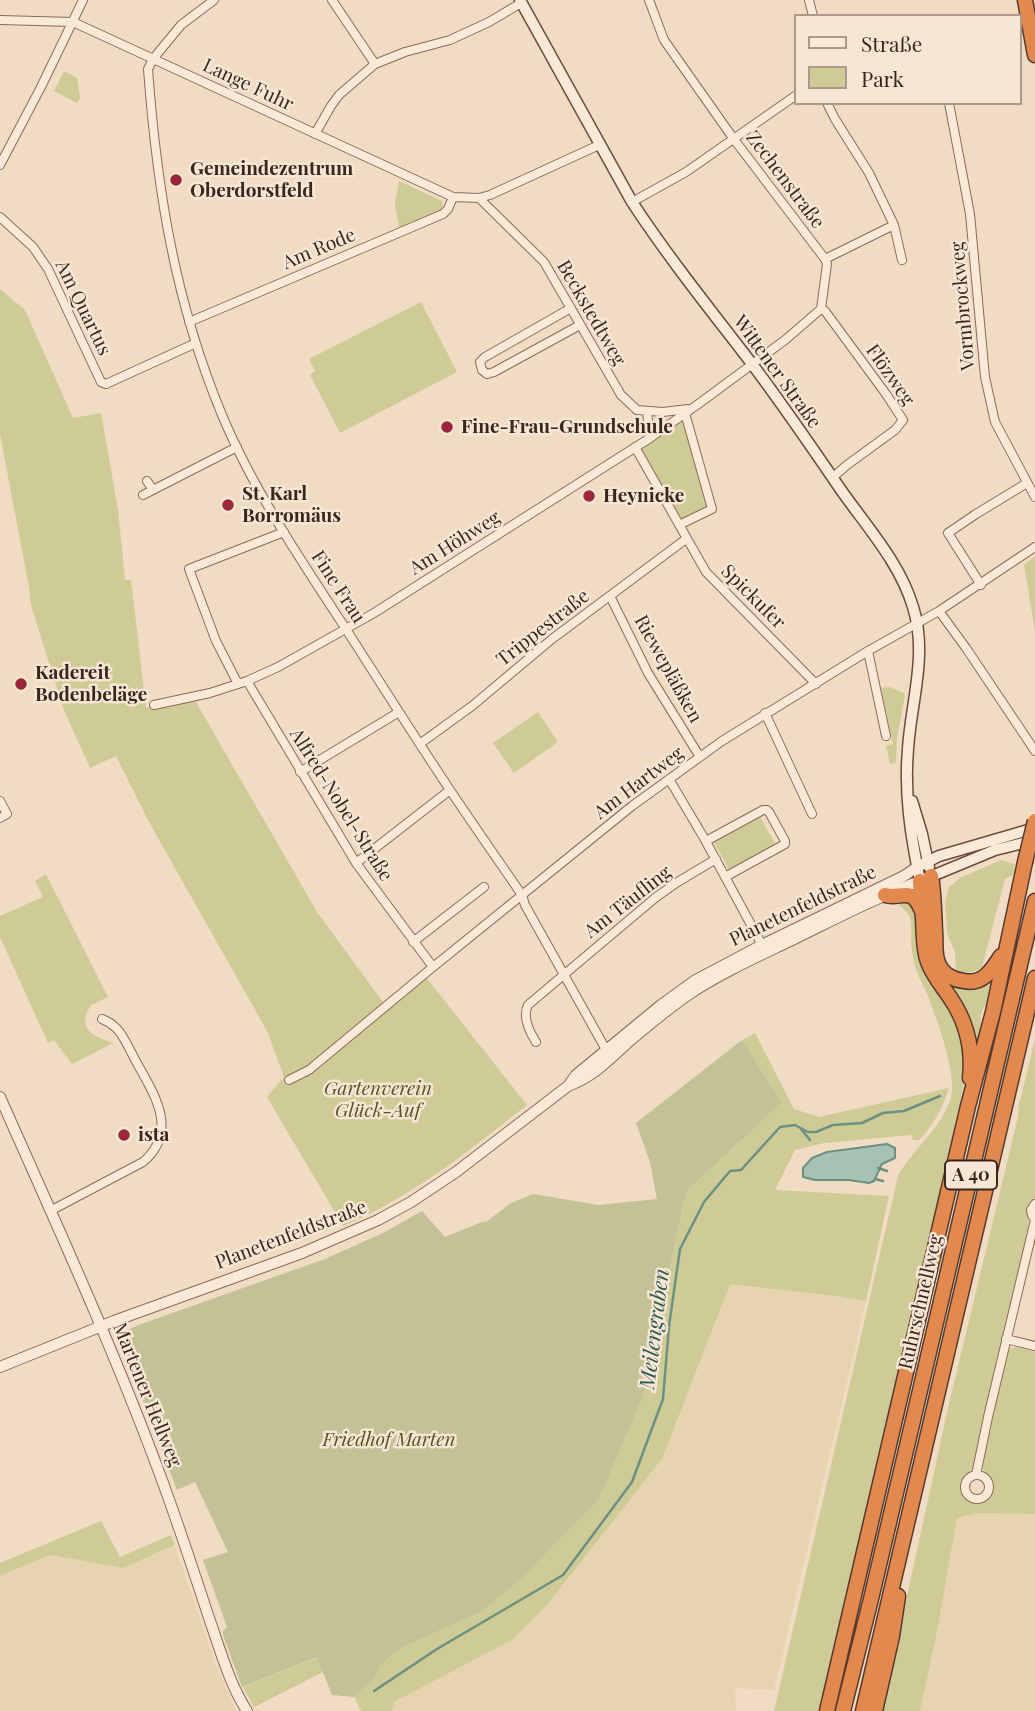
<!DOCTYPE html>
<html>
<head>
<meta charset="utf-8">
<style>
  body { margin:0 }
  #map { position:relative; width:1035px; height:1711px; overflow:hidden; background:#f0dbc3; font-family:"Playfair Display",serif }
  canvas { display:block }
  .legend { position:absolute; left:794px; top:14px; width:228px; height:91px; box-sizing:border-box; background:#f7e6d3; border:2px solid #ab998b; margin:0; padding:9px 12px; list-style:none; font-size:21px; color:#3a261e }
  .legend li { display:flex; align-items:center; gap:14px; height:35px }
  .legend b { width:35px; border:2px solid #ab998b }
</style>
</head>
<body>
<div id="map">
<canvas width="1035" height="1711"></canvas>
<ul class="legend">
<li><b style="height:9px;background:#fae9d7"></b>Straße</li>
<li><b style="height:19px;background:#cecb96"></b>Park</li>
</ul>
</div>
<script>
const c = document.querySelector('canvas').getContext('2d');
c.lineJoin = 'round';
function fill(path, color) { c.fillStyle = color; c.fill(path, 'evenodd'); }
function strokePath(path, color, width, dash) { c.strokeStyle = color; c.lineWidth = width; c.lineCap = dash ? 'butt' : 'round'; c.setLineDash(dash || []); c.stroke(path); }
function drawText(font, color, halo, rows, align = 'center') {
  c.font = font + ' "Playfair Display",serif'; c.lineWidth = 5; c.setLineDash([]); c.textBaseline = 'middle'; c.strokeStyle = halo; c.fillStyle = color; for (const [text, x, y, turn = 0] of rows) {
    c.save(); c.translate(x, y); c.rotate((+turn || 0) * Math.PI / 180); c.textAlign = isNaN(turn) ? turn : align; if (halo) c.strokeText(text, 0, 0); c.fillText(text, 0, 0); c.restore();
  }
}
const farmland = new Path2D(`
  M730,1283l106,13 30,5 -92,389 -39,-2 1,23h-344l2,-9 118,-62 35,-35 115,-146z
  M977,1513l58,1v197h-115l17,-79 20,-114z
  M175,1546l41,120 20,45h-236v-135l50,-21 73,13z`);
const green = new Path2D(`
  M64,71l13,7 3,20 -3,5 -23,-12z
  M399,181l43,20 1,3 -3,7 -41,17 -4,-24z
  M0,289l25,21 48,108 28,-5 17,97 7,70h6l15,128 47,-11 124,215 68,93 40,-29 102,129c-58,46 -115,92 -184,121l-76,-129 17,-20 -17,-46 -118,-209 -33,-66 -26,12 -27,-60 -32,-103 -2,-18 -29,-153z
  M421,302l36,70 -117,61 -30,-58 5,-4 -6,-12z
  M685,413l27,96 -33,16 -44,-78z
  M1035,556v75l-11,-66z
  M889,687l15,6 1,2 -8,43 -1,25 -6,1 -4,-18 7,-2 -12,-56z
  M538,712l20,30 -44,31 -21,-30z
  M759,815l17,30 -46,26 -17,-30z
  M1001,860l14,4 -2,11 -8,4 -23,88c-8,6 -17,8 -26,3l-1,-18 -8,-19 -2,-31 4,-15 11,-9z
  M46,874l62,123 -17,8c-15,24 2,31 22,38l-41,21 -18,-24 -6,3 -48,-106v-21l43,-19 -8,-16z
  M896,901l16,1 50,130 4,42 -3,14 -48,214 -96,409h-45l124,-535c13,-25 42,-47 52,-75 9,-25 -13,-80 -22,-105 -4,-10 -10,-19 -13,-30 -2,-8 -4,-18 -4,-27 0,-7 1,-14 -1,-21 -3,-8 -10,-11 -14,-17z
  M993,975l-7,29c-5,5 -6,14 -5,21l-7,30 -30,-77z
  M755,1033l39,76 25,8 130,-29c-6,19 -16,38 -30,52h-6l-1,-5 -88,8 -29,7 -20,40 114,6 -23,105 -30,-5 -106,-12 -68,175 -115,146 -35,35 -118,62 -2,9h-31l-7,-14 21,-19 5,-12 19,-17 84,-38 40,-34 76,-78 43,-100 44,-207 96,-90 -40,-62z
  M1035,1039v162l-6,4 -1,10 1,7 -4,23 -52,222c-7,10 -11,17 -8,29 14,9 22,6 27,-10l-8,-15 -3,-11 25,-107c8,-10 18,-5 29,-2v163l-58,-1 -20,5 -20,114 -17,79h-38l66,-303 70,-291 1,-16h1z
  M101,1521l19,36 51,-22 4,10 -52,23 -73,-13 -50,21v-13z
  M318,1657l5,15 -69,35 -11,-20z`);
const cemetery = new Path2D(`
  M742,1040l40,62 -96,90 -44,207 -43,100 -76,78 -40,34 -84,38 -19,17 -5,12 -21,19 -22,-2 -15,-38 -75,30 -19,-52v-4l4,-4 -24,-67 25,-8 -33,-70 -18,8 -54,-142c-3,-17 8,-20 21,-25l181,-64 58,-26 39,-22 23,26 37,-15h4l25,-19 22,-9 65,11 59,-6 -7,-37 -14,-39z`);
const water = new Path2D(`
  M887,1144l8,4v10l-13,6 -8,17 -5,2 -20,-3h-34l-12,-3v-9l9,-10 15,-6z`);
const stream = new Path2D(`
  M801,1129l9,11
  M878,1168l9,3
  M875,1179l8,2
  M374,1691l63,-42 126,-74 69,-93 31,-83 6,-73 11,-77 24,-47 26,-31 11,-1 39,-43 15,-2 13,7h8l17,-7 29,-2 21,-10 21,-2 36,-15`);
const minor = new Path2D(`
  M214,0l-33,25 -28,34 -5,10c9,121 27,233 74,346 31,74 78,144 122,211 35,55 70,110 106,164 24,36 48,70 72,105l3,10 84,150
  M332,0l43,64
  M809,0l4,16
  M0,20l73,2 380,175 26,1 11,-3 109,-50
  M827,103l8,16 34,54 25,52 8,35
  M949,103l21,111 15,163 10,45 40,75
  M315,134l16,-28 8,-11 36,-31 30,-12 45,-12 39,-18 32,-19
  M0,165l41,-78 42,-87
  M479,198l65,64 77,133 16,15 26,2 25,-3
  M632,202l54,-30 109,-76
  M0,217l33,30 15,22 53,113 5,2 90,-41
  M825,259l69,-34
  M571,308l-86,49 -5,5 2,8 5,4 7,-2 86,-47
  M821,309l4,2 61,83 17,26 -8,10 -48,35 -15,13
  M189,322l254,-108 5,-5 5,-12
  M647,412l3,26
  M635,447l71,125 110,112
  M147,481l6,9
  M143,495l94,-48
  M679,525l33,-16 -27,-96
  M981,585l-33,-52 28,-19 51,-31
  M610,596l38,77 52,84
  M939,611l27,37 69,103
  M868,651l18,85
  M247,681l109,182 77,104
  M238,684l-22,-43 -27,-72 95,-37
  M154,705l56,-12 37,-12 31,-14 96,-54 276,-175 47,-33 88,-65 36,-31 6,-45 -2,-5 -92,-121 -69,-98 -15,-40
  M765,713l47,101
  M421,743l51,-37 80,-67 134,-100
  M300,772l99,-60
  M669,779l35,59 58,107
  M0,801l7,13 -7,4
  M706,841l57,-31h4l2,2 16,29v3l-60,33
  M356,863l94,-73
  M413,942l71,-55
  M536,1042c-7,-11 -14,-25 -8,-37l127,-107 21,-15 40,-24
  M289,1080l20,-10 124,-103 199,-161 90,-65 146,-90 71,-40 96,-64
  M1035,1204l-4,6 1,5 3,4
  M50,1211l93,-49c35,-30 13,-65 -5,-97 -6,-10 -14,-30 -22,-37 -4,-4 -9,-7 -14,-9
  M1006,1339l29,7
  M976,1475l12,-58 47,-197
  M965 1487a12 12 0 1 1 24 0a12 12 0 1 1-24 0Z`);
const tertiary = new Path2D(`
  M568,1086c29,-11 42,-28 64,-47 19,-16 38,-32 59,-46 32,-21 68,-37 103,-54 41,-20 83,-42 126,-58
  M0,1097c55,124 112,248 159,375 18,48 34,97 50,146 11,31 20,65 38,93
  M0,1367l114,-46 188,-68 76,-33 33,-18 45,-30 112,-86 8,-11 85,-70 33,-24 68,-36 142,-69 13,-9`);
const secondary = new Path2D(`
  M520,0l112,202c36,55 77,106 117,158 32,42 62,86 92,130 26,37 59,73 72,117 15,47 -2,95 -5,142 -4,45 3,88 12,132l75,-31 40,-10
  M912,801l10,33 7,33
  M917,867l22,-11 96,-28`);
const motorway = new Path2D(`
  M1025,0l10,55
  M931,876c3,18 3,36 4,55 1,10 -1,22 3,32 4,11 15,17 26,18 19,4 28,-11 37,-25
  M920,881c1,12 2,25 3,38 1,15 0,29 5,43 5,14 15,25 23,37 16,24 22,51 19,79
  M885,895c15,5 26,-10 36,14
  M827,1711l141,-605 25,-94 32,-150
  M843,1711l28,-112 164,-698
  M863,1711l172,-733
  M875,1711l17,-75 6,-40`);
const motorwayBridge = new Path2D(`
  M1025,862l10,-41`);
const markers = [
  [176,180,7,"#9c263c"],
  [447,427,7,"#9c263c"],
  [589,496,7,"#9c263c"],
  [228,505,7,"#9c263c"],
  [21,684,7,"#9c263c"],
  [124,1135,7,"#9c263c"]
];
const shields = [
  [971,1175,52]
];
const shieldNames = [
  ["A 40",971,1175]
];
const streetNames = [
  ["Lange Fuhr",248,85,25],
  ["Zechenstraße",785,180,53],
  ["Am Rode",319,249,-23],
  ["Vormbrockweg",963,306,-95],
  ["Am Quartus",83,308,64],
  ["Beckstedtweg",591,313,60],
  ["Wittener Straße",777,372,54],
  ["Flözweg",890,375,55],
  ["Am Höhweg",455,543,-32],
  ["Fine Frau",338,587,57],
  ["Spickufer",753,597,45],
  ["Trippestraße",543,628,-38],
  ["Riewepläßken",668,669,61],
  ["Am Hartweg",639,783,-37],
  ["Alfred-Nobel-Straße",341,805,58],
  ["Am Täufling",628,902,-38],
  ["Planetenfeldstraße",803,906,-26],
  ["Planetenfeldstraße",291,1235,-21],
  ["Ruhrschnellweg",921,1302,-77],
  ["Martener Hellweg",147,1395,68]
];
const poiNames = [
  ["Gemeindezentrum",190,169],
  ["Oberdorstfeld",190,191],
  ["Fine-Frau-Grundschule",461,427],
  ["St. Karl",242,494],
  ["Borromäus",242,516],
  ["Heynicke",603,496],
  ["Kadereit",35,673],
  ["Bodenbeläge",35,695],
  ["ista",138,1135]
];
const parkNames = [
  ["Gartenverein",378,1089],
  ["Glück-Auf",378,1111],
  ["Friedhof Marten",389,1440]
];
const waterNames = [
  ["Meilengraben",655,1329,-83]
];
fill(farmland, '#e6d4b0');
fill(green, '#cecb96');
fill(cemetery, '#c3c196');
fill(water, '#a5c2b5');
strokePath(water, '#6c9181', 2);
strokePath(stream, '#6c9181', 2.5);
strokePath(minor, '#8b6b59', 10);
strokePath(tertiary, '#8b6b59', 12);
strokePath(secondary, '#6d4c3c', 13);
strokePath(motorway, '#583a2d', 17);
strokePath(minor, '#fae9d7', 8);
strokePath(tertiary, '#fae9d7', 10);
strokePath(secondary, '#fae9d7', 10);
strokePath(motorway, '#e28950', 14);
strokePath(motorwayBridge, '#583a2d', 17, []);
strokePath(motorwayBridge, '#e28950', 14);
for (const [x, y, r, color] of markers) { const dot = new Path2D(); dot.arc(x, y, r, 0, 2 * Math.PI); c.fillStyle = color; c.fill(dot); strokePath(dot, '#f7e6d3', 2.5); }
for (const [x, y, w] of shields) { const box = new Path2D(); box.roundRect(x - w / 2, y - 14.5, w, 29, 5); c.fillStyle = '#f7e6d3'; c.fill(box); strokePath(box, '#3a261e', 2); }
drawText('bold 18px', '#3a261e', null, shieldNames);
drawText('19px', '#3a261e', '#f7e6d3', streetNames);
drawText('bold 19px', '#3a261e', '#f7e6d3', poiNames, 'left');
drawText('italic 19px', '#535723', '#f7e6d3', parkNames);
drawText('italic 21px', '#2c5a50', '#f7e6d3', waterNames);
</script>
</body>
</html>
